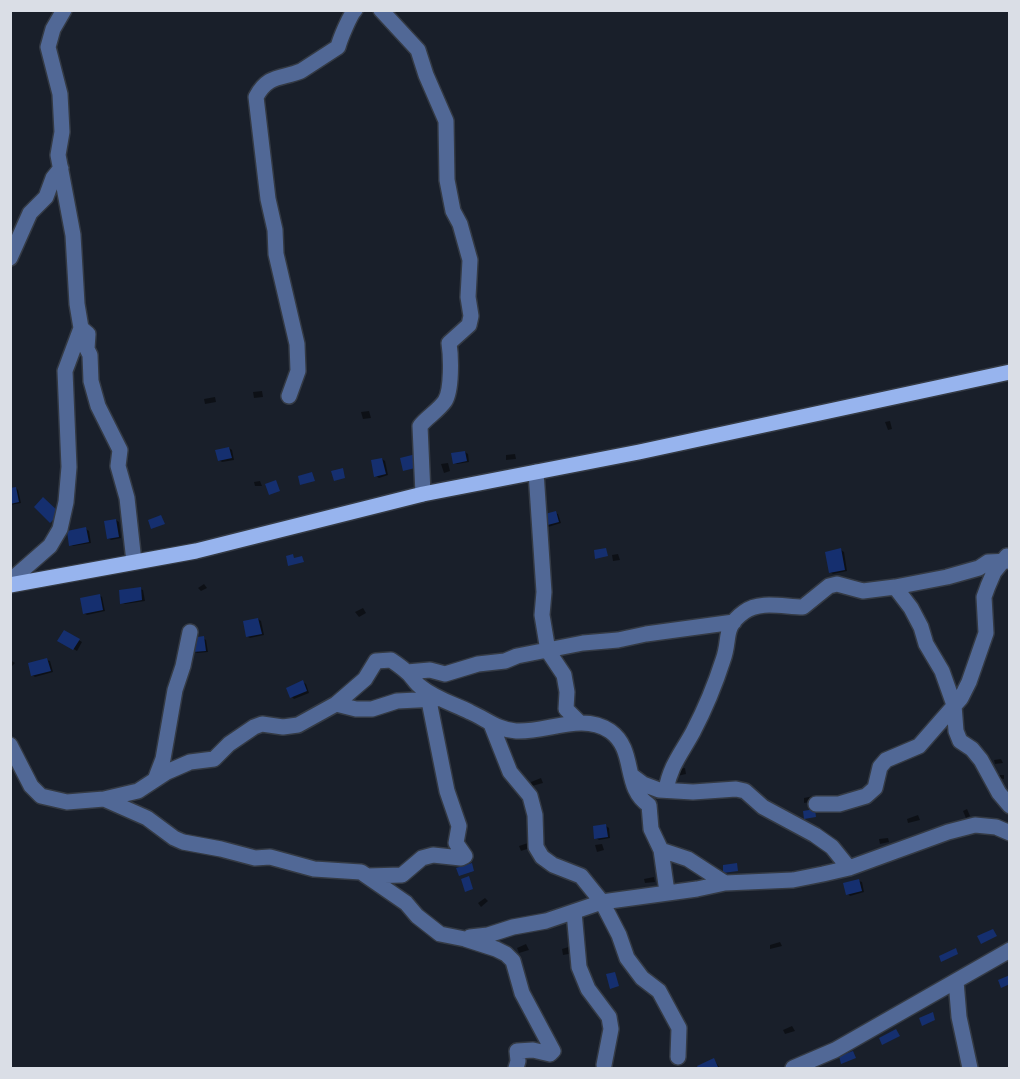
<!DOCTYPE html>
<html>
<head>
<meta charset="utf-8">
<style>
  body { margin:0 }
  #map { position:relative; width:1020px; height:1079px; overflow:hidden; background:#191f2a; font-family:"Public Sans",sans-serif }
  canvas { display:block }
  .frame { position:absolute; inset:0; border:12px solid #dadee6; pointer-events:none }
</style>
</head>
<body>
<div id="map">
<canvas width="1020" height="1079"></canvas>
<div class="frame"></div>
</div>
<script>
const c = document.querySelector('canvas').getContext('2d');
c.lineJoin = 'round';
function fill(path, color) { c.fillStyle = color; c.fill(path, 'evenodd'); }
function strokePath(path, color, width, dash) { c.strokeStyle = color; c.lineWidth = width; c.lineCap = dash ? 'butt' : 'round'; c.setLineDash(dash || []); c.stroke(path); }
const shadow = new Path2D(`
  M262,391l1,6 -9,1 -1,-6z
  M215,397l1,5 -11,2 -1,-5z
  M369,411l2,7 -8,1 -2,-7z
  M890,421l2,8 -4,1 -3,-8z
  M229,448l3,2 2,10 -12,2 -3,-2z
  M465,452l3,2 1,8 -12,2 -3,-1z
  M515,454l1,5 -10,1v-5z
  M382,459l3,2 3,14 -9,3 -3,-2z
  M448,463l2,8 -6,2 -3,-9z
  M260,481l2,5h-7l-1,-4z
  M16,488l2,2 3,13 -11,2v-16z
  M555,513l3,1 3,9 -13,4 -3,-2z
  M116,520l3,2 2,16 -10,2 -3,-2z
  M86,529l3,2 2,12 -18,3 -2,-1z
  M841,550l3,2 3,19 -14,3 -3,-2z
  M618,554l2,6 -7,1 -1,-6z
  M204,584l3,4 -6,3 -3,-3z
  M140,589l3,1 2,11 -20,3 -3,-1z
  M99,595l3,2 3,14 -18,4 -3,-2z
  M363,608l3,5 -7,4 -4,-5z
  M258,619l3,2 3,14 -14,3 -2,-1z
  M65,632l17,10 -5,9 -18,-11z
  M203,638l3,2 2,12 -11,1 -2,-1z
  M10,660l5,3 -5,5z
  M47,660l3,1 3,11 -18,5 -3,-2z
  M303,682l3,2 3,9 -15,6 -2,-2z
  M1001,759l2,4 -8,1 -1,-4z
  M685,768l1,6 -9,2 -2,-7z
  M998,775h6v4l-6,-1z
  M541,778l2,5 -11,3 -1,-4z
  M814,796l1,5 -11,2v-5z
  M967,809l3,7 -4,2 -3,-7z
  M918,815l2,5 -12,3 -1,-4z
  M606,826l3,2 1,10 -11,2 -3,-2z
  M888,838l1,4 -9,2 -1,-5z
  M531,842l2,5 -12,4 -2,-5z
  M595,845l7,-1 2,6 -7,2z
  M654,877l1,5 -10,1 -1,-4z
  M859,881l3,1 2,10 -14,4 -2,-2z
  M485,898l3,3 -7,6 -3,-4z
  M780,942l2,4 -12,3v-4z
  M526,944l3,6 -10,3 -2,-5z
  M572,946l2,7 -11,2 -1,-6z
  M792,1026l3,5 -10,3 -2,-4z
  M714,1060l6,8h-20l-1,-1z`);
const building = new Path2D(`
  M229,447l3,11 -14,3 -3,-11z
  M465,451l2,10 -14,3 -2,-11z
  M416,454l3,13 -16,4 -3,-13z
  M382,458l4,16 -12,3 -3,-17z
  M343,468l2,10 -11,3 -3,-10z
  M312,472l3,9 -15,4 -2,-9z
  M276,480l4,11 -11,4 -4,-11z
  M16,487l3,15 -9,2v-16z
  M43,497l17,16 -10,10 -16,-16z
  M556,511l3,11 -15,4 -3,-11z
  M161,515l4,9 -14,5 -3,-9z
  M116,519l3,18 -12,2 -3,-18z
  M86,527l3,15 -20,4 -2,-15z
  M606,548l2,8 -13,3 -1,-9z
  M841,548l4,22 -16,3 -4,-21z
  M293,554l1,4 8,-2 2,6 -16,4 -2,-10z
  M141,587l1,13 -22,4 -1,-14z
  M100,594l3,16 -20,4 -3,-16z
  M258,618l4,16 -16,3 -3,-16z
  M64,630l16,9 -7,11 -16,-9z
  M204,636l2,15 -13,1 -2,-14z
  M47,658l4,13 -20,5 -3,-13z
  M303,680l4,11 -17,7 -4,-10z
  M815,809l1,8 -12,2 -1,-8z
  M606,824l2,13 -14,2 -1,-13z
  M472,863l2,8 -15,5 -3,-8z
  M737,863l1,8 -15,2v-8z
  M469,876l4,13 -8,3 -4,-13z
  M859,879l3,12 -16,4 -3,-12z
  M993,929l4,7 -16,8 -4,-8z
  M956,948l2,6 -17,8 -2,-6z
  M615,972l4,14 -9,3 -4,-15z
  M1010,975v9l-9,4 -3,-8z
  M933,1012l2,8 -13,6 -3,-8z
  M896,1029l4,7 -18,9 -3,-7z
  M853,1051l3,7 -15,6 -2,-8z
  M714,1058l4,9 -20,1 -1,-2z`);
const minor = new Path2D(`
  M64,10l-11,19 -5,18 12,47 2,38 -4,23 15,80 4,69 4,24 7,6 -1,15 3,6 1,26 7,25 22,44 -2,16 9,32 7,64
  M381,10l37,40 8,25 20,46 1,59 6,31 7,13 10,36 -2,37 3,19 -2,9 -20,18c2,13 3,47 -4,58 -7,10 -18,16 -25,25l3,68
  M10,258l20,-45 16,-16 7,-19 8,-10
  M289,396l9,-25 -1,-27 -21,-90 -1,-24 -7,-31 -12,-102c12,-23 26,-18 45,-26l37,-24c2,-8 12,-32 17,-37
  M536,472l8,120 -2,23 6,36 16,24 3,17 -1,17 13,13
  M10,581l40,-35 10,-17 6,-27 3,-35 -4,-96 16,-43
  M895,587l16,21 10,19 5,17 16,27 12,34 2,26 4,10 12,8 9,11 18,33 11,13
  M407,672l23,-2 15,4 33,-10 27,-3 12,-5 66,-13 35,-3 28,-6 88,-12
  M336,704l20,5h16l25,-8 40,-2
  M491,724l19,48 20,24 5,19 1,32 6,10 11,8 28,11 21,26 17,33 8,23 15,20 17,13 20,37 -1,29
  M10,745l21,41 10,10 26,6 37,-3 43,19 27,20 9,4 38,7 34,9 15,-1 44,12 47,3 45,31 11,13 23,18 25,5 31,10 10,5 7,7 9,32 31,58 -3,3 -17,-4 -16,1 1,10 -2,7
  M631,775l12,9 16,6 34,2 43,-3 9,2 18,16 52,28 17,12 17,21
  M155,780l8,-21 12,-69 8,-24 7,-34
  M666,790c4,-24 15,-36 27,-58 12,-23 22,-47 30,-72 8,-22 -1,-32 21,-48 16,-12 40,-5 59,-5l26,-21 8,-2 26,7 32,-4 52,-10 32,-9 9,-6 22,-1
  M104,799l34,-8 29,-19 23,-10 24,-3 15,-15 25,-17 8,-3 21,3 15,-2 38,-21 29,-25 11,-18 15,-1c6,4 13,9 18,14 4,4 7,10 12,13 15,12 33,17 49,25 16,7 28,18 46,19 30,2 66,-19 94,0 27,19 12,57 39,74l2,24 10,21 6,42
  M816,804h23l27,-8 9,-8 5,-21 6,-7 33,-14 42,-48 8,-16 17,-49 -2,-36 4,-11 6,-14 13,-16
  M661,850l27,9 37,24
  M367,876l35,-1 20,-17 11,-3 28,3 4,-2 -9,-13 3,-17 -12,-35 -18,-90
  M574,912l5,55 9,22 21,28 2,12 -7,36
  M470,937l18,-2 25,-8 33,-6 56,-19 95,-13 28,-6 68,-3 30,-6 26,-6 99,-36 27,-7 21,2 14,6
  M956,981l3,36 11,51
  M793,1068l42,-18 175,-100`);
const major = new Path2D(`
  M10,585l186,-34 227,-57 216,-42 371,-80`);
fill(shadow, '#0007');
fill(building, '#152f6f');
strokePath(minor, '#343a44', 18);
strokePath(major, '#343a44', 18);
strokePath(minor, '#516896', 15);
strokePath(major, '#97b4ee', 15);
</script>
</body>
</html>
